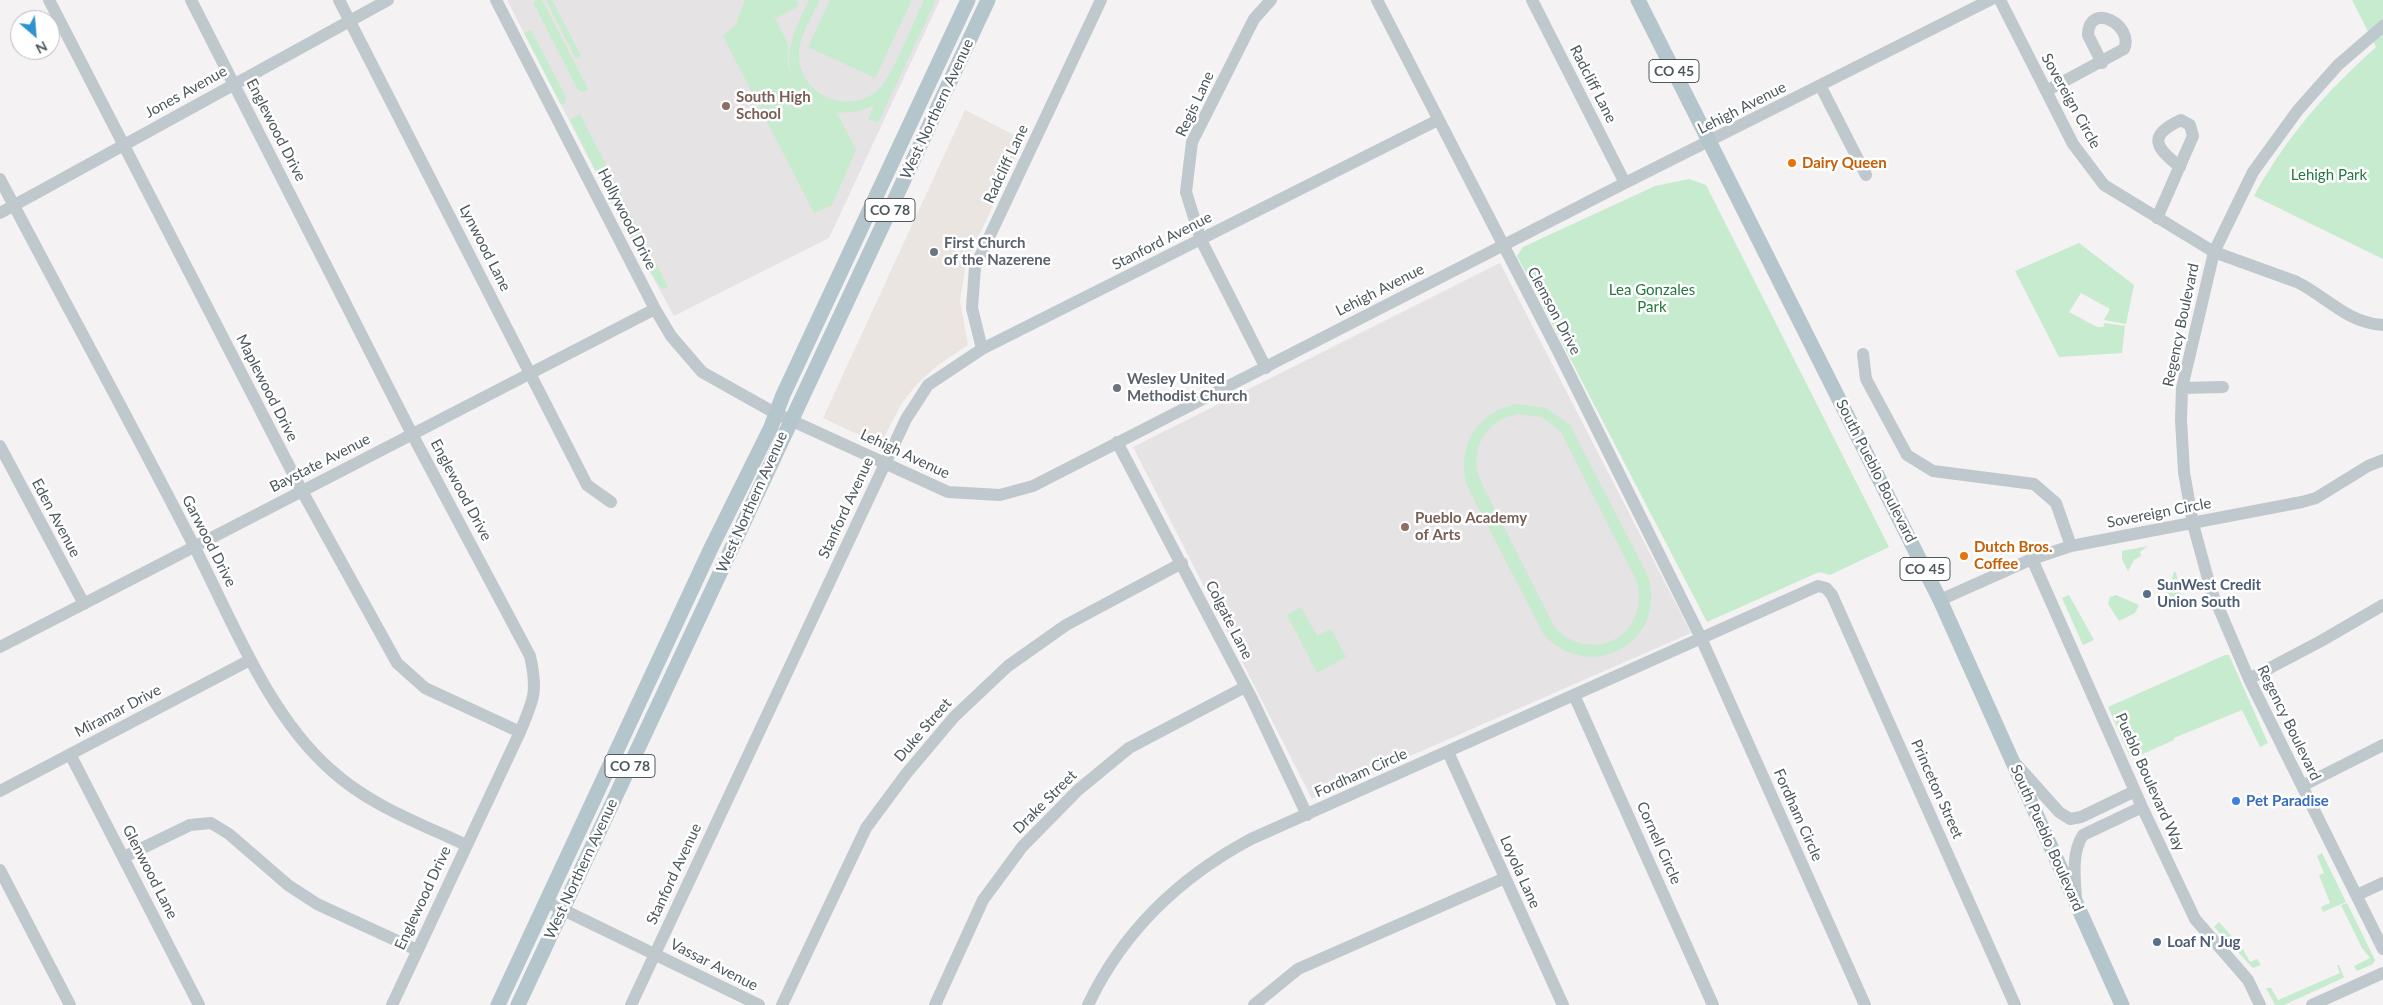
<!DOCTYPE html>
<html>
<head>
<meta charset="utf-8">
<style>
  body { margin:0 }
  #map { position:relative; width:2383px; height:1005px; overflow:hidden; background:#f4f2f2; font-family:Lato,sans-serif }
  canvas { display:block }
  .north { position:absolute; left:10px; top:10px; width:50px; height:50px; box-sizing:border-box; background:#fff; border:1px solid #b7bcbe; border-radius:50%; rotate:153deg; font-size:14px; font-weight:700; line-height:20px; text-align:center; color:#4c585d }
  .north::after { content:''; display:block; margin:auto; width:18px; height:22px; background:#3093cf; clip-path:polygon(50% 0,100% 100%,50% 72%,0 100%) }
</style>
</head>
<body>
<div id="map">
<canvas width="2383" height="1005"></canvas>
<div class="north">N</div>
</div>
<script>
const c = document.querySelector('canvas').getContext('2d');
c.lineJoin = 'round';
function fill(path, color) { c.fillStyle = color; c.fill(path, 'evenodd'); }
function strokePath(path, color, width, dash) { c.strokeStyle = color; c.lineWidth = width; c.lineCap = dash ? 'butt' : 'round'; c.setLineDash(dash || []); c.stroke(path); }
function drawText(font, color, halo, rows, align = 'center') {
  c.font = font + ' Lato,sans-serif'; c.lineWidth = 5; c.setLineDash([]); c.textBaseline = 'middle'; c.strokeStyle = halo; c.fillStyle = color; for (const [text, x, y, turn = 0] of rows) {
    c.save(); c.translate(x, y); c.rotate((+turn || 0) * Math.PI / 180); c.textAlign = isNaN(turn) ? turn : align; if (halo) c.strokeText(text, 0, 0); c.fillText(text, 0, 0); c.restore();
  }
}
const commercial = new Path2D(`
  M965,110l59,30 -58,123 -6,38 8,44 -30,20 -21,19 -15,19 -20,38 -6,2 -53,-25z`);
const education = new Path2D(`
  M507,0h433l-111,238 -155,78 -69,-126z
  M1500,263l191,370 -379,166 -179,-352z`);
const green = new Path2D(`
  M538,0h4l44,85 2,4 -4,3 -6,-2 -45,-88z
  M546,0h6l29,56 -5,3z
  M745,0h51l3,6 -23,12 -4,-6 16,32v23l6,16 11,15 15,10c-4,-4 -11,-7 -15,-11 -30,-31 -11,-65 4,-97h11c-8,17 -22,37 -21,57 2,40 51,59 80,32 14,-14 35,-68 45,-89h12l-58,123 -10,-4 6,-14 -14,6 -23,2 19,37 -24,55 -18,8 -91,-177 13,-12z
  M830,0h82l-37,78 -67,-31z
  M2352,0h31v259l-129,-63c32,-59 72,-104 122,-149z
  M531,30l35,67 -1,6 -4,2 -37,-72z
  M580,114l88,173 -5,2 -3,-2 -35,-58 -54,-107v-3z
  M1689,179l17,6 183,362 -59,28 -11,-3 -112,50 -190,-366 6,-9 132,-61z
  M2079,243l55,42 -8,39 -22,-4 6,-11 -29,-16 -12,19 28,15h6l2,-4 20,3 -3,27 -63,4 -44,-86z
  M1517,404l29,4 24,17 78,151c20,66 -57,109 -104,59l-77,-149c-11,-40 10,-74 50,-82zM1518,414l24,3 19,15 76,150c13,53 -44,84 -82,46l-75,-148c-11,-31 5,-60 38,-66z
  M2148,546l-8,6 1,4 -7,4 -6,11 -6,-12v-8z
  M2174,572h2l5,23 -17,7z
  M2069,595l25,45 -11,5 -21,-47z
  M2116,595l23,10 -4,8 -16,8 -11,-17 2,-7z
  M1301,607l16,29 14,-7 15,28 -29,16 -30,-58z
  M2225,655h4l39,88 -8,4 -18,-37 -68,28v2l-40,18 -2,-2 -2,1 -22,-50z
  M2146,766l17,37 -8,4 -16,-38z
  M2322,853l24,49 -23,10 -2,-5 9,-4 -11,-28 5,-2 -7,-17z
  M2347,903l28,57 -2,4 -16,7 -3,-5 16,-8 -8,-10 -21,-43z
  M2219,922l18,20 4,8 2,-1 7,13 7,-3 4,6 -8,3 -39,-41z
  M2337,965h2l5,12 -1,1 -59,27h-9l-9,-17h5l7,12 62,-27z`);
const minor = new Path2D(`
  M49,0l253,491 95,172 28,25 95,44
  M191,0l221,434 118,222c8,35 4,43 -10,76l-128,273
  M339,0l248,485 24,17
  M496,0l159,309 16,27 31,36 73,41 173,79 52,3 33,-9 592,-303 365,-183
  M1377,0l181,351 143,287 164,367
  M1532,0l93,183
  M2000,0l73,144 31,41 110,67 83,30c30,15 50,41 86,43
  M2383,26l-45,39 -40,45 -45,62 -39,80 -32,136 -1,32 3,52 9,52 18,66 38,89 134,270
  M1821,87l45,88
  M2046,91l78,-42c11,-23 -35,-49 -36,-14l14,28
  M0,179c64,122 131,244 194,367 38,74 74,169 137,224 38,35 88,53 135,75
  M0,213l388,-213
  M2157,218l36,-82 -3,-11 -9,-5c-34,16 -26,27 -1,47
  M982,349l-10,-41 3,-41 126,-267
  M1863,354l3,25 41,76 26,16 101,13 22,19 15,43
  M1266,368l-65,-128 -15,-48 6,-50 62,-123 17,-19
  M2182,388l41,-1
  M1117,442l135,257 55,116
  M0,446l84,158
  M2032,559l110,248 53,112 53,61 12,25
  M1940,600l92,-41 39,-13 231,-44 14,-4 52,-32 15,-6
  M0,647l655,-338
  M2249,679l72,-38 62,-36
  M1574,695l139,310
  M1448,752l115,253
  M70,754l129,251
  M2017,765l42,47 11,7 11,-2 54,-26
  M2302,786l81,-41
  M0,791l250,-131
  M124,857l66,-32 21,-2 18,11 59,51 29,19 100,46
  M0,870l70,135
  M2357,895l26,-12
  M2076,899c-1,-20 -5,-46 7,-64l59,-28
  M547,902l212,103
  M631,1005l275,-586 22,-34 54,-36 456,-229
  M782,1005l84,-177 40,-54 48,-57 54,-51 58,-41 116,-62
  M935,1005l48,-105 39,-53 56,-57 51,-42 116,-61
  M1088,1005c35,-74 92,-128 163,-166l567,-253 8,2 6,7 183,410
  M1254,1005l44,-36 207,-91
  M2312,1005l71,-32`);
const major = new Path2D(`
  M1638,0l302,600 182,405
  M498,1005l214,-459 59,-119 12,-32 185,-395
  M518,1005l470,-1005`);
const markers = [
  [726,106,5,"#8d6e63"],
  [1792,163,5,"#e8710a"],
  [934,252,5,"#6b7280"],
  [1117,388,5,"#6b7280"],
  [1405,527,5,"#8d6e63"],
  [1964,556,5,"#e8710a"],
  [2147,594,5,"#5c6f8a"],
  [2236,801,5,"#3f7fe0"],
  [2157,942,5,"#5c6f8a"]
];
const shields = [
  [1674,71,50],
  [890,210,50],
  [1925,569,50],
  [630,766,50]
];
const shieldNames = [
  ["CO 45",1674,71],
  ["CO 78",890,210],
  ["CO 45",1925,569],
  ["CO 78",630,766]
];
const streetNames = [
  ["Radcliff Lane",1593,84,63],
  ["Jones Avenue",186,92,-29],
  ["Sovereign Circle",2071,101,61],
  ["Regis Lane",1195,104,-65],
  ["Lehigh Avenue",1742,108,-27],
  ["West Northern Avenue",937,109,-65],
  ["Englewood Drive",276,130,63],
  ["Radcliff Lane",1006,164,-65],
  ["Hollywood Drive",627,219,63],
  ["Stanford Avenue",1162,241,-27],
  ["Lynwood Lane",485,248,63],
  ["Lehigh Avenue",1380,290,-27],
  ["Clemson Drive",1554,311,62],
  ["Regency Boulevard",2181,325,-78],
  ["Maplewood Drive",267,388,63],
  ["Lehigh Avenue",905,454,25],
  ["Baystate Avenue",320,463,-27],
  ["South Pueblo Boulevard",1876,471,63],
  ["Englewood Drive",461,490,62],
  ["West Northern Avenue",752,502,-66],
  ["Stanford Avenue",846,508,-65],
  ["Sovereign Circle",2159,513,-11],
  ["Eden Avenue",56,518,62],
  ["Garwood Drive",209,541,63],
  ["Colgate Lane",1229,620,63],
  ["Miramar Drive",118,711,-28],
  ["Regency Boulevard",2289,723,64],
  ["Duke Street",923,730,-49],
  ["Fordham Circle",1361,773,-24],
  ["Pueblo Boulevard Way",2150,782,66],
  ["Princeton Street",1937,789,66],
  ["Drake Street",1045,802,-45],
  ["Fordham Circle",1798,815,66],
  ["South Pueblo Boulevard",2047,838,66],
  ["Cornell Circle",1659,843,66],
  ["West Northern Avenue",581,869,-65],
  ["Glenwood Lane",150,872,63],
  ["Loyola Lane",1520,872,66],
  ["Stanford Avenue",674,874,-65],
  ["Englewood Drive",423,898,-65],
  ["Vassar Avenue",714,965,27]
];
const educationNames = [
  ["South High",736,97],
  ["School",736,114],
  ["Pueblo Academy",1415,518],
  ["of Arts",1415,535]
];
const foodNames = [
  ["Dairy Queen",1802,163],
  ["Dutch Bros.",1974,547],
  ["Coffee",1974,564]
];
const parkNames = [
  ["Lehigh Park",2329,175],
  ["Lea Gonzales",1652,290],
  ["Park",1652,307]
];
const worshipNames = [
  ["First Church",944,243],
  ["of the Nazerene",944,260],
  ["Wesley United",1127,379],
  ["Methodist Church",1127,396]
];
const serviceNames = [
  ["SunWest Credit",2157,585],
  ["Union South",2157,602],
  ["Loaf N' Jug",2167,942]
];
const shopNames = [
  ["Pet Paradise",2246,801]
];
fill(commercial, '#eae5e0');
fill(education, '#e5e3e4');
fill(green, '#c7ebce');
strokePath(minor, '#bfc8cc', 12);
strokePath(major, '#b5c5cc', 15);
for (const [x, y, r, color] of markers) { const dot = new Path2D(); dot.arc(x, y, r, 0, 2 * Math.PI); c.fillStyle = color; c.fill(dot); strokePath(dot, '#fff', 2); }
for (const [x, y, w] of shields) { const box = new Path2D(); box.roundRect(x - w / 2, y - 11.5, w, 23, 4); c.fillStyle = '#fff'; c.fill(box); strokePath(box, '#4c585d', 1); }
drawText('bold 14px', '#4c585d', null, shieldNames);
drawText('15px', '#4c585d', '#fff', streetNames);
drawText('bold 15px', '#785e54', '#fff', educationNames, 'left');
drawText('bold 15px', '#c56008', '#fff', foodNames, 'left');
drawText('15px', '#23773e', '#fff', parkNames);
drawText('bold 15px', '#5b616d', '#fff', worshipNames, 'left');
drawText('bold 15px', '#4e5e75', '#fff', serviceNames, 'left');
drawText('bold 15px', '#366cbe', '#fff', shopNames, 'left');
</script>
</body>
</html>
